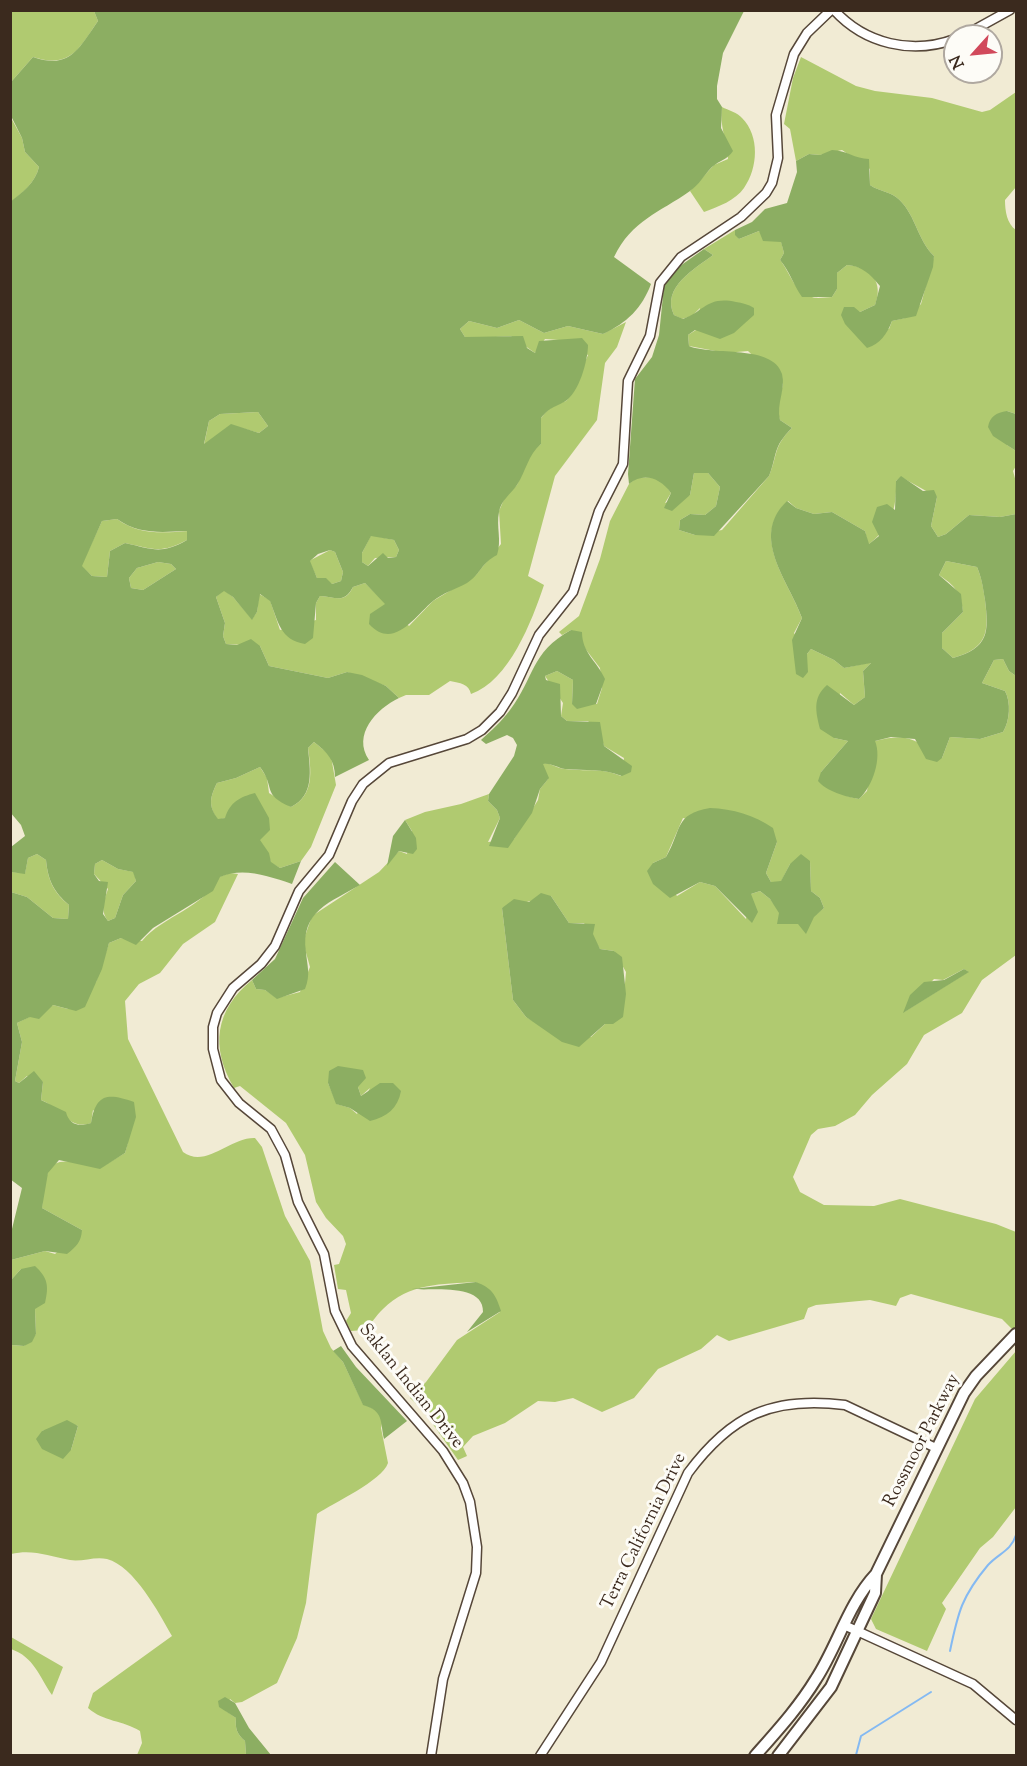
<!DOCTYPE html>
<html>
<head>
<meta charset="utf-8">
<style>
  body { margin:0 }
  #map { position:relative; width:1027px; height:1766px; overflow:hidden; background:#f1ebd4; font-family:"Sorts Mill Goudy",serif }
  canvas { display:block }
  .frame { position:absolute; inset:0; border:12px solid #3b2a1e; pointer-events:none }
  .north { position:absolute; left:943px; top:24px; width:60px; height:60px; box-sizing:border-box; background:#fdfcf7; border:2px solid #afa8a0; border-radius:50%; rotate:243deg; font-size:16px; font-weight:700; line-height:24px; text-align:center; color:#3b2a1e }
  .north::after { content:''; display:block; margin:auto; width:21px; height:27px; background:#d1495b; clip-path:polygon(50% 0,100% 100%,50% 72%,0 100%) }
</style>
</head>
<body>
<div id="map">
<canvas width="1027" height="1766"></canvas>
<div class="frame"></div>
<div class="north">N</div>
</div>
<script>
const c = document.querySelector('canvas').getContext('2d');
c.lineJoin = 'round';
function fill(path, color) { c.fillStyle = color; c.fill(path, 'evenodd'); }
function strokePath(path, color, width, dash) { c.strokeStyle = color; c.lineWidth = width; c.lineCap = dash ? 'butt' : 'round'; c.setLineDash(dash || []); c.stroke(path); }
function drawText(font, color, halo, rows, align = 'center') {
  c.font = font + ' "Sorts Mill Goudy",serif'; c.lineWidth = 6; c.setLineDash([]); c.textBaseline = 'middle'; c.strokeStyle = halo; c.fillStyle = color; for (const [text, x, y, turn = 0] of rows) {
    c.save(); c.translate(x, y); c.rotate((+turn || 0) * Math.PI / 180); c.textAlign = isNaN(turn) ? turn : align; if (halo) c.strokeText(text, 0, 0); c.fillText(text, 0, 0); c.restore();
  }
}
const green = new Path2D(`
  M11,11h83l4,10c-19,28 -28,48 -65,36l-22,25z
  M801,57l55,29 19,5 57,7 50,14 8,-2 26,-18v95l-11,13c0,11 2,24 11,30v184l-9,-3v34l9,6v15l-3,5 3,11v32l-16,3 -31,-2 -23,19 -8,3 -7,-11 6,-29 -36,-20 -5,4c1,28 -5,46 -28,64l-3,-14 -33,-19 -18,2 -18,-6 -8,-7c-39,36 1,80 14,117l-8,15 13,21 4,-5 23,11 10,8 28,-6 -9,9 2,26 -11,8 -14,-12 -6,45 14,3 -27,31c11,15 19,24 38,27l8,-8 8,-50c33,-8 40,-2 67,17l8,-21 30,2 23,-7c7,-11 8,-30 2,-41l-23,-8 12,-23 9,-1 6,12 7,5v279l-34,25 -20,33 -38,22 -17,29 -35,31 -17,20 -20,11 -17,3 -7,6 -18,42 7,15 24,13 50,1 26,-7 96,25 20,8v101l-14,-14 -91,-25 -11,4 -4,8 -26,-6 -54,5 -8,3 -4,11 -75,22 -12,-6 -16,14 -43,20 -24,29 -32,14 -29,-14 -18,4 -17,-1 -33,22 -32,13 -10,11 4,9 -9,4 -35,-50 -13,-12 16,-16 31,-42 43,-28 -24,-30c-34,2 -67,1 -93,27 -7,6 -11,15 -19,21l-13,1 -5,-10 5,-8 -5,-23 -8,-1 -4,-24 5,-1 7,-20 -3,-8 -17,-18 -10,-16 -11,-47 -19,-32 -46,-37 -6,2c-24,-41 -19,-78 18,-108l4,9 9,1 12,8 23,-6 10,-25 -5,-18v-13l7,-20 67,-44 20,-21 8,3 5,-23 -7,-11 20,-8 36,-8 28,-10 -1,7 9,9 3,8 -12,24 26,-3 24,-39 2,-11 8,-10 -6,-16c10,0 14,5 23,6 21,3 34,-2 56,7l3,-18 -20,-12 -4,-13 -12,-12h-21l-6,-5 2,-13 -18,-27 12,-5 16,9 -1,24h25l5,-16 -2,-20 -29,-38 -9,5 -3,-3 20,-16 21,-57 10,-38 19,-37 7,-6 16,-1 12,6 7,10 -6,10 25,-8 4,-22h14l12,14 -4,19 -11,9 -15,-1 -10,6 -1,10 16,5 27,-5 47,-54c9,-22 4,-29 23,-48l-12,-8 -3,-10 6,-26 -35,-33 -22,2 -37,-7 -1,-11 8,-5 4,-22 -8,8 -10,3 -8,-4c-13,-28 21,-46 39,-60l-9,-6 31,-19 4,9 20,-8 11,9 11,1 3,12 -4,7c10,12 15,34 32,37 5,2 14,0 20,0l5,-8v-16l10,-8c24,2 37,17 28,40l-15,7 -16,-5 45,22 3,-8 13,-3 16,-14 13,-48c-17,-16 -19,-45 -38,-59 -8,-6 -18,-6 -26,-12v-16l-28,-19 -22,5 -11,-1 -13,7 -6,-32 -6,-5 9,-46zM683,818l94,24 -11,31 5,9h10l9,-18 20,-3 1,30 9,7 4,10c-11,9 -21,17 -36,14l-18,-23 -10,-8 -9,3 -5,25 -31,-33 -15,-4 -23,14 -24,-33 13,-6zM551,896l18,27h15l16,26 14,2 12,21 -4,45 -17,7 -14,13 -46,-9 -19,-11 -13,-17 -11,-92zM964,969l4,3 -64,40 30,-33 9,1zM328,1083l30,4 3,9 9,-8 -13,26 -7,-6 -13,-4z
  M722,107c6,3 16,6 20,11 18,18 16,50 2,70 -8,12 -26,19 -40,24l-14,-21 24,-26 14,-6c-1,-18 -9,-34 -6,-52z
  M10,116l12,22 3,14 14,15c-4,16 -16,25 -28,35z
  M519,320l25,13 24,-7 35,8 23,-12 -9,25 -12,16 -8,57 -42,56 -27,100 16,9c-12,36 -35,96 -73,109 -2,-10 -11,-11 -21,-13l-21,14h-23l-7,3 -13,-12 -39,-14 -19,6 -59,-12 -9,-20 -34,-2 -3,-8 2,-13 -9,-26 8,-7 9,7 19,22 5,-7 2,-18 11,6 10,30 36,-10v-17l4,-7c16,1 25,8 33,-9l12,-4 44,43 24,-25 43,-26 25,-31 -2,-33 6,-14 12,-12 15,-34 9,-7v-26l10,-12 15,-5 4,-5 18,-41 -29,-15 -14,-1 -10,14 -24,-17 -31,2 -15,-1 -5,-8 9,-8 28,7z
  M258,412l10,14 -9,7 -28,-8 -27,20 5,-24 11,-7z
  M117,519c22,16 45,14 71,12l-1,9c-26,14 -34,9 -62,3l-15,8 -3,26 -15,-1 -11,-10 21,-45z
  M371,535l23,5 5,10 -3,7 -21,1 -7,8 -6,-4v-9z
  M330,550l5,2 8,20 -2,9 -9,3 -15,-6 -8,-17z
  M946,561l31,6c5,12 6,20 8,33 4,32 3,48 -32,58l-11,-10v-15l21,-21c-2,-20 -8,-26 -24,-37z
  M158,562l13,2 5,5 -33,21 -12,-2 -2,-10 8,-10z
  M314,742l17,14 5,29 -25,62 -10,14 -21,7 -9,-5c-5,-24 -26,-33 -46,-45l-7,2c-10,-14 -8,-23 -1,-37l19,-5 24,-11 7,11 2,15 22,14c24,-12 20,-37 17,-59z
  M37,854l9,6c2,20 7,32 23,45l-1,14 -15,-1 -26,-21 -16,-5v-20l14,1 3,-15z
  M102,860l16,9 16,3 2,9 -13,14 -8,23 -7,3c-8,-11 -4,-20 0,-32l-14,-15 1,-10z
  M230,873l8,1 -23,48 -32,22 -23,29 -21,11 -14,17 3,38 55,113c23,17 47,-15 72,-14l7,9 23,69 25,45 13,70 8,17 12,14 20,42 16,7 4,8 -2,9 7,35c-6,18 -55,40 -71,51l-11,89 -9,35 -20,45 -35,19 -7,1 -5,-4 -4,12 10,7c-1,11 1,16 9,23l1,14h-109l5,-12 -2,-12c-18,-11 -36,-9 -52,-23l5,-15 79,-57c-13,-23 -38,-70 -65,-77 -12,-3 -25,3 -37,1 -22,-4 -37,-11 -59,-6v-209l13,1 12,-12 -1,-25 -14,-40 -10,11v-20l34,-9 10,3 27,-24 -40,-22c4,-52 11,-52 58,-40l25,-15 3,-11 -35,-32 -2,13c-22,8 -31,-16 -50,-23l2,-18 -16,-6 -8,7 -4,-2 7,-39 -5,-19 36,-18 15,4 28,-27 13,-39 12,-5 21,3c22,-26 62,-33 77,-64zM72,1424l6,2 -7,24 -29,-19z
  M1016,1351v156l-23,30 -13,11 -38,55 4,6 -19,42 -51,-22 -5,-10 104,-220z
  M11,1637l52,30 -11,28c-13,-19 -18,-38 -41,-46z`);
const forest = new Path2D(`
  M94,11h650l-21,42 -6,33v13l5,8 -1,21 12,23c-6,9 -13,9 -21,16 -8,8 -13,18 -22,24 -31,22 -58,29 -76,66l37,27c-9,24 -24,39 -48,50l-35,-8 -24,7 -25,-13 -22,8 -28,-7 -9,8 5,8 58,-1 4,12 8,5 4,-12 43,-3 6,7c0,15 -9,49 -24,57 -11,6 -14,5 -23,16v26c-13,11 -15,27 -24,41 -6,9 -16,15 -18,27 -3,15 3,28 -2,43 -16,8 -16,19 -30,28 -11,6 -24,10 -34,18 -18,15 -39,50 -64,23l1,-10 15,-10 -20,-21 -12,4c-9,17 -17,10 -33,9l-4,7 -3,35 -8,6c-25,-4 -27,-23 -35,-43l-10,-7 -3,18 -5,8 -19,-23 -9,-6 -8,6 9,26 -2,13 3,8 11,1 14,-6 9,7 9,20 59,12 19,-6 15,3 24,11 13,12c-23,11 -47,37 -30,62l-34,17c0,-17 -8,-25 -21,-35l-6,6c2,22 7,47 -17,59 -30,-13 -15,-19 -31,-40l-24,11 -19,5c-7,14 -9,23 1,36l7,-1c5,-16 15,-21 30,-25l14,25 1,12 -10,10 9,13 2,9 9,6 21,-7 -9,23c-24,-8 -49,-17 -72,-7l-7,14 -60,37 -17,17 -15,-7 -12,5 -7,26 -17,38 -9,4 -23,-6 -14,14 -9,-2 -13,6 5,19 -7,39 4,2 15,-12 9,11 -2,18 25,12c3,13 13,15 25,11 5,-30 17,-30 43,-21l2,15 -11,36 -25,16 -41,-9 -11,13 -6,35 40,22c-1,12 -5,16 -15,24l-22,-3 -34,9v-27l11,-45 -12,-9 1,-287 16,5 26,21 15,1 1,-14c-15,-13 -21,-24 -23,-45l-9,-6 -9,4 -3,16 -14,-2v-25l14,-11 -4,-11 -11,-13v-610c13,-10 25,-19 29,-35l-14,-15 -3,-14 -11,-22v-34l22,-25c37,13 46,-9 65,-36zM258,412l10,14 -9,7 -28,-9 -27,20 5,-23 11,-7zM117,519c22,16 45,13 70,12v9c-26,15 -35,9 -62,3l-15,8 -3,26 -15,-1 -10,-10 20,-45zM371,536l23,4 5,10 -3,7 -8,1 -5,-5 -15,13 -6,-4v-9zM330,550l5,2 8,20 -2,9 -9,3 -6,-6h-9l-7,-17 8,-7zM158,562l13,2 5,5 -33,21 -12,-2 -2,-10 8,-10zM102,860l16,9 15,3 3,9 -13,14 -8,23 -7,3 -5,-7 5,-32 -9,-1 -5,-7 1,-10z
  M832,150c14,0 23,9 37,9l1,26c8,6 18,6 26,12 19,14 21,43 38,59l-1,11 -17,49 -24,5c-5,13 -12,23 -25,27l-22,-24 -4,-9 3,-8h10l6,5 15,-7 5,-19c-10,-12 -18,-20 -33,-21l-10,8v16l-5,8h-30c-9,-13 -12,-25 -22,-37l4,-7 -3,-11 -18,-1 -4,-10 -20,8 -4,-4v-5l17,-8 13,-13 22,-6 10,-31 -1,-11 13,-7 11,1z
  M704,249l9,6c-18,14 -52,32 -39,60l9,4c22,-8 24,-23 53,-17 6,1 12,2 18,6v7l-20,18 -14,6 -25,-9 -7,5 1,11c24,10 84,-2 93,28 4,15 -6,30 -2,46l12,8c-20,20 -14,25 -23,48l-55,60 -19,-1 -16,-5 1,-10 10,-6 15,1 11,-9 4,-19 -12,-14h-14l-4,22 -18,16 -8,-3 7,-15c-11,-15 -27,-21 -42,-9l-1,-10 7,-95 17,-22 7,-22 5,-49 16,-20z
  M1007,411l9,3v37l-23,-15 -5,-9c2,-11 8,-14 19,-16z
  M901,476l22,15 11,-1 3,7 -6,29 7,11 8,-3 23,-19 31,2 16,-3v162l-7,-5 -6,-12 -9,1 -12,23 23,8c6,11 5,30 -2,41l-23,7 -30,-2 -8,21 -5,4 -11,-3 -11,-20 -24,-2 -16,4c7,17 -2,45 -16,58 -13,-2 -33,-8 -41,-18l3,-9 27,-31 -14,-3 -14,-9c-4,-17 -8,-31 7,-44l27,20 11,-8 -2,-26 8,-8 -27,5 -10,-8 -23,-11 -4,5 1,18 -5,6 -7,-4 -4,-34 10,-22c-13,-37 -53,-81 -15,-117l9,7 18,6 18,-2 33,19 4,13 10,-8 -7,-14 5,-15 10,-3 8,6 1,-29zM946,561l31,6c5,12 6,21 8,33 4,32 4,48 -32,58l-11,-10v-15l21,-21 -2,-18 -22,-19z
  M571,630l11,2c0,21 15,29 23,47l-9,25 -19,5 -5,-5 1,-24 -16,-9 -12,5 1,4 14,4 1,32 6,5 33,1 4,24 28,20 -1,6 -9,4c-21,-8 -36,-5 -57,-7 -8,-1 -13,-6 -22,-5l6,14 -9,11 -8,24 -24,35 -19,-2 11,-28 -3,-8 -9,-9 1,-7 25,-38 3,-11 -4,-7 -6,-3 -21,9 -5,-4c10,-9 21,-19 29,-30 25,-33 20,-57 61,-80z
  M710,808c23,1 44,7 63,20l4,14 -11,31 5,9 10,-1 9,-17 11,-10 9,7 1,30 9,7 4,10 -10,9 -8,17 -8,-10h-21l2,-11 -9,-14 -10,-8 -9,3 7,18 -6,11 -37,-37 -15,-4 -30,16 -17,-14 -6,-13 6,-8 13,-6c16,-27 8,-43 44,-49z
  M405,820l11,18 1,11 -4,5 -14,-3 -12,15 6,-30z
  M335,862l25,23c-29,17 -60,26 -54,67 1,14 5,22 -1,37l-28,10 -12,-9 -9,-1 -4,-9 23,-21 28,-61z
  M541,893l10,3 18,27 26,1 -2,10 7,15 14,2 8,6 4,37 -3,23 -10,7h-8l-26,23 -17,-5 -36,-25 -13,-17 -11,-92 12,-9 15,3z
  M964,969l5,3 -66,41 7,-18 14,-13 20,-2z
  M338,1066l25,4 3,8 -8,9 3,9 19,-13h13l8,8c-3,17 -14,26 -31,30l-20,-13 -14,-4 -8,-21 1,-12z
  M35,1266c13,12 14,20 10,37l-10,6 1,25 -4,8 -8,4 -13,-1v-65l10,-11z
  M476,1282c16,6 20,13 25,29l-34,21 16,-20c1,-29 -51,-21 -71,-23z
  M341,1346l15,21 51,54 -23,18c-4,-18 0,-28 -21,-34l-20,-43 -10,-11z
  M67,1420l11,6 -7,24 -8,9 -21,-10 -6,-10 6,-8z
  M225,1697l10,6 14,25 22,27h-25l-1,-14c-8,-7 -10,-12 -9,-23l-17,-11 -1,-6z`);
const stream = new Path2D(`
  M950,1651c8,-39 12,-55 38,-86 11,-12 23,-14 28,-30
  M856,1755l5,-19 70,-44`);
const minor = new Path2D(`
  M834,10c31,34 78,45 121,29
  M963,36l47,-26
  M844,1625l129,59 43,36
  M431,1756l12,-77 33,-106 1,-26 -7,-45 -7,-19 -20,-32 -91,-105 -17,-35 -11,-57 -26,-52 -13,-47 -14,-26 -32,-26 -18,-23 -8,-31v-22l4,-14 16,-25 28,-24 14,-18 24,-55 30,-36 23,-54 11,-17 26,-21 78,-24 15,-9 18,-18 12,-19 27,-58 34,-43 26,-81 24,-47 5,-83 22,-45 10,-53 21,-26 60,-40 25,-24 6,-10 6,-25 -2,-43 18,-61 13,-21 24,-23
  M540,1756l61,-94 87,-189c43,-58 84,-77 157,-68l91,43`);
const tertiary = new Path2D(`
  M755,1756c22,-25 44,-49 61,-77 22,-34 32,-75 60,-105l88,-181 12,-17 40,-42
  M778,1756l53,-69 44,-94 1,-19`);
const streetNames = [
  ["Saklan Indian Drive",410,1387,51],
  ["Rossmoor Parkway",923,1441,-63],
  ["Terra California Drive",645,1532,-64]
];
fill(green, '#b0ca70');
fill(forest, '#8cae62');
strokePath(stream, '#84b9f2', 2);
strokePath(minor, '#564739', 11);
strokePath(tertiary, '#564739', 14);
strokePath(minor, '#fff', 8);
strokePath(tertiary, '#fff', 10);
drawText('18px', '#3b2a1e', '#fdfcf7', streetNames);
</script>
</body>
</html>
